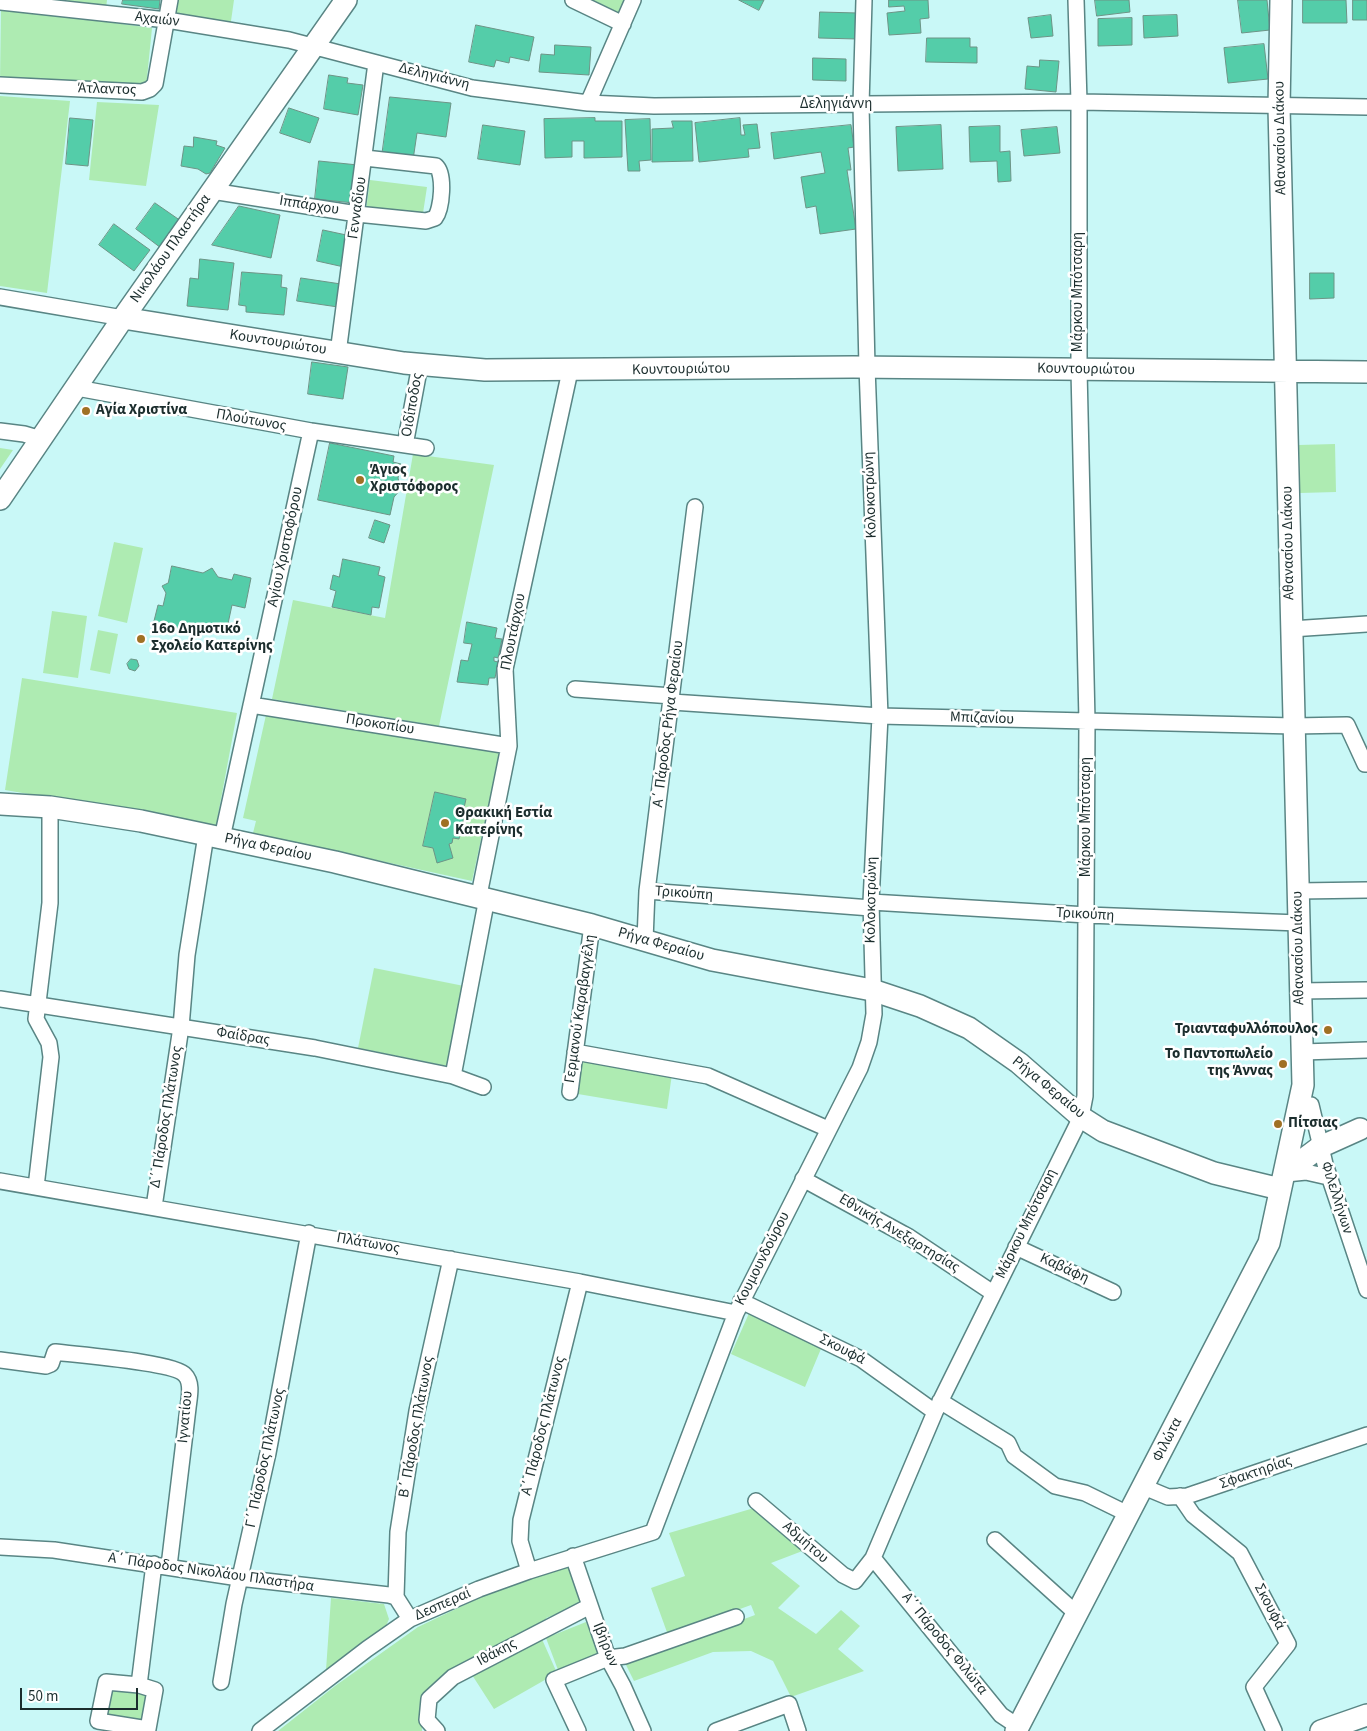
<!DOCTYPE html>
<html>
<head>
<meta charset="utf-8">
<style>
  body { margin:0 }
  #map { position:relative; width:1367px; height:1731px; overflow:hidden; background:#c9f8f7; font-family:"Source Sans 3",sans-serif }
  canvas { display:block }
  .scale { position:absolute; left:20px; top:1688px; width:118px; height:22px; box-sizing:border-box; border:2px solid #1b2d2d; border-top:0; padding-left:6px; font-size:15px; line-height:18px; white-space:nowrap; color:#1b2d2d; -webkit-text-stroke:4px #fff; paint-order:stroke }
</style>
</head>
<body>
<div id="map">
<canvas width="1367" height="1731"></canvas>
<div class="scale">50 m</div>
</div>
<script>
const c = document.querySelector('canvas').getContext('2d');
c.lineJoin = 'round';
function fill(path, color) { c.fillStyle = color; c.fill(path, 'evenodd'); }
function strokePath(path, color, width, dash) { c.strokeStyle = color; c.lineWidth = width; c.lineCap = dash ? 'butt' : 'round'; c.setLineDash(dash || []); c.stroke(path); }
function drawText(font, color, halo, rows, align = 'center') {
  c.font = font + ' "Source Sans 3",sans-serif'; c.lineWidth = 5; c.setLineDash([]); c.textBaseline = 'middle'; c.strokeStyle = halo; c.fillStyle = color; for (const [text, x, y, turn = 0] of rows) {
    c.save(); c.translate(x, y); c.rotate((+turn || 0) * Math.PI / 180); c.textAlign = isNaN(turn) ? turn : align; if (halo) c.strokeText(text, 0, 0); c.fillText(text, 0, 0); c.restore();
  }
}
const green = new Path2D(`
  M64,0h43l-1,8z
  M173,0h61l-4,28 -60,-10z
  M590,0h35l-6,14z
  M1,8l151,20 -6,60 -146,-6z
  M0,96l70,5 -23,192 -47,-7z
  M97,102l62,3 -13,81 -57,-6z
  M370,180l57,7 -6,39 -56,-8z
  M1335,444l1,48 -36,1 -1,-48z
  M0,448l13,2 -13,19z
  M413,454l81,11 -55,261 -167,-27 21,-99 92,18z
  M114,542l29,6 -16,75 -29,-7z
  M52,611l35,5 -9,62 -35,-5z
  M98,630l20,4 -8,40 -20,-4z
  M22,678l215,35 -21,113 -211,-36z
  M266,715l234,37 -28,129 -219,-48 3,-12 -13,-3z
  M374,968l90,18 -17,80 -89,-18z
  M578,1058l94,16 -5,35 -95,-16z
  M750,1311l73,33 -18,43 -74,-33z
  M754,1508l51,42 -34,13 29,23 -22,22 38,26 25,-24 19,16 -22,23 26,22 -73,26 -18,-36 -22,-10 -38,1 -79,29 -9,-18 130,-48 -4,-10 -83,30 -17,-47 34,-12 -16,-43z
  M571,1564l14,39 -39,15v6l-9,4 20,45 -63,36 -29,-45 -14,7 -29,25v35h-144l57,-45 83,-59 61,-29z
  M331,1598l53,6 5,15 -3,7 -60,44z
  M586,1622l13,32 -41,16 -12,-32z
  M111,1688l38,4 -5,31 -38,-6z`);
const building = new Path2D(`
  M123,0h37l-1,9 -37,-5z
  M739,0h25l-5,10z
  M889,0h39l1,18 -9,1 1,14 -32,2 -2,-22 18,-2 -1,-5 -15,1z
  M1095,0h34l1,12 -33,4z
  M1238,0h29l3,30 -28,3z
  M1303,0h43l1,23h-44z
  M1353,0h14v20h-14z
  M820,12l38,1 -1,26 -38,-1z
  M1051,15l2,21 -22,2 -3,-20z
  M1177,15l1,21 -34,2 -1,-22z
  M1132,18v27l-34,1v-27z
  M476,25l58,12 -5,24 -19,-4 -1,6 -13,-3 -2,7 -25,-5z
  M927,38h43v9h7v16l-51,-1z
  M1264,44l4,35 -40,4 -4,-35z
  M555,45l36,2 -2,28 -50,-3 2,-18 13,1z
  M813,58l33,1v22l-33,-1z
  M1040,60l19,1 -3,31 -31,-3 2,-23 12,1z
  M329,75l19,3 -1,5 16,2 -5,30 -34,-6z
  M390,97l61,6 -5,34 -29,-4 -4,27 -31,-4z
  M289,108l30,10 -9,25 -30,-10z
  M70,118l23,2 -5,46 -22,-2z
  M595,118v3h27v36l-38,1v-17h-12v16l-27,1 -1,-39z
  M740,118l1,17h4l-2,-10 14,-1 3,24 -12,1 1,8 -50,5 -4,-39z
  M650,119l1,41 -12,1 1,10h-12l-3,-51z
  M672,121h20l1,40 -41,1v-33l21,-1z
  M483,125l42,6 -5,34 -42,-6z
  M851,125l3,22 -6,1 3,22h-4l9,59 -36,5 -4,-28 -10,2 -5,-31 24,-4 -4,-21 -47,7 -3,-26z
  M941,125l2,44 -45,2 -2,-44z
  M1000,126v26l10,-1 1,30 -13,1 -1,-21 -27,1 -1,-35z
  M1057,127l3,26 -36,3 -3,-26z
  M194,137l23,4 -1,4 9,3 -15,25 -4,1 -8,-5 -17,-3 3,-20 9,1z
  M319,161l39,4 -4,38 -39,-4z
  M155,203l26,18 -20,27 -25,-19z
  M239,206l41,9 -9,43 -59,-13z
  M114,224l36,26 -16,21 -35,-26z
  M323,230l28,6 -7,31 -27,-6z
  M200,259l34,4 -6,47 -41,-4 3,-28 8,1z
  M242,272l40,3 -1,12 6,1 -3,27 -38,-3v-6l-7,-1z
  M1310,273h24v25l-24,1z
  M301,278l40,6 -3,23 -41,-6z
  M312,362l36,5 -5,32 -35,-5z
  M330,443l64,13 -1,6 8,2 -3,14 3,11 -7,8 -4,18 -72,-15z
  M375,520l15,5 -6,18 -15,-5z
  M343,559l37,8 -2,8 7,2 -6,31 -7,-1 -1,8 -39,-8 4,-16 -6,-2 3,-14 6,2z
  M172,566l31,7 9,-5 6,9 14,3 2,-6 17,4 -6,30 -13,-3 -6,28 -38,-9 -2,8 -33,-7 5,-20 5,1 3,-13 -4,-7 6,-3z
  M467,622l30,6 -2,10 7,1 -4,19 -4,-1v4l4,1 -3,16h-6l-1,7 -31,-3 4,-22 7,1 4,-17 -8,-1z
  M131,659l6,1 2,6 -4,5 -6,-2 -2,-5z
  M435,792l31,7 -2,9h2l-7,31 -6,-1 -1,5 -3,1 4,14 -16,5 -4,-15 -10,-2z`);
const street = new Path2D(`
  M573,0l50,24
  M0,2l167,18 122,20 183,48 116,15 66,3 425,-4 288,5
  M0,85l142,7 8,-3 5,-5 15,-84
  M588,103l45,-103
  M212,191l145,23 69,7 9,-3c7,-9 10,-44 1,-52l-71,-8
  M0,297l123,21
  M338,353l38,-290
  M77,388l234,43 115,17
  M0,431l24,3 17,5
  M405,445l15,-80
  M1291,629l76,-5
  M575,689l97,7
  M672,702l208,14 414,10 53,-1 18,39h2
  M251,705l258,41
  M222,838l89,-407
  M647,891l224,17
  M1298,891l69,-1
  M479,895l30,-149 -4,-77 65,-298
  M871,902l216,13 212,8
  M645,940l2,-49 48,-384
  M1300,991l67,-1
  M0,999l315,49 138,28 30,11
  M575,1052l133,24 120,53
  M1302,1052l65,-2
  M453,1076l34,-178
  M570,1092l22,-167
  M1311,1105l14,59 42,126
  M1286,1174l20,-2 22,5
  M803,1179l106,58 84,56
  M0,1181l580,101 156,31
  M36,1187l15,-130 -2,-14 -13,-24 14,-116v-96
  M154,1207l27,-180 6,-72 19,-120
  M1016,1247l97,45
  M741,1301l120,58 74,53
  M0,1360l46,6 5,-2 4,-12c22,3 119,10 130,23 8,8 4,23 3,33l-19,158
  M940,1401l68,42 6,13 41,30 30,7 45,22
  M1144,1487l24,10 19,-1 180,-61
  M1180,1496l13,19 47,38 48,91 -34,43 20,44
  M756,1501l87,74 12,6 18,-23 62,-146 146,-295 4,-21 2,-375 -8,-351v-268l-3,-102
  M995,1540l82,74
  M0,1547l54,3 185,28 150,17 7,2 14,22
  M573,1556l35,102 15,28 20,45
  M873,1558l128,157 18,12
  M529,1571l-9,-30 1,-21 59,-238
  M396,1597l2,-65 19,-121 34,-152
  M221,1682l13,-78 34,-151 41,-220
  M139,1685l-33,-3 -8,39 50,8 7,-39 -16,-5 15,-121
  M260,1731l107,-82 43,-30 69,-30 50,-18 124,-39 83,-219 124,-245 9,-26 5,-28 -3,-112 9,-186 -13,-349 -6,-262 3,-105
  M437,1731l-10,-11 2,-21 24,-22 137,-71
  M578,1731l-24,-51 54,-22 17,-2 111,-39
  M716,1731l73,-27 9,27`);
const secondary = new Path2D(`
  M123,318l281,45 81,7 368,-3 514,5
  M0,499l123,-181 223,-318
  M0,804l50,3 91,14 194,41 257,63 120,35 160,30 48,16 49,22 50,35 62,54 22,14 111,42 66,16
  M1284,1174l36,-27 40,-18
  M1016,1731l253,-488 34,-158 -24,-978 2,-107
  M1321,1731l46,-16`);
const markers = [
  [86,411,5,"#a07124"],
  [360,480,5,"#a07124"],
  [141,639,5,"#a07124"],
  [445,823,5,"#a07124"],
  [1328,1030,5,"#a07124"],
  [1283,1064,5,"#a07124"],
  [1278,1124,5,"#a07124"]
];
const streetNames = [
  ["Αχαιών",157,20,7],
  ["Δεληγιάννη",434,77,14],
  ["Άτλαντος",107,90,2],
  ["Δεληγιάννη",836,105],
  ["Αθανασίου Διάκου",1281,138,-91],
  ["Ιππάρχου",309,206,9],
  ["Γενναδίου",358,208,-82],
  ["Νικολάου Πλαστήρα",171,249,-55],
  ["Μάρκου Μπότσαρη",1079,292,-90],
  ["Κουντουριώτου",278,343,9],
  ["Κουντουριώτου",681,370,-1],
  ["Κουντουριώτου",1086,370,1],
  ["Οιδίποδος",413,405,-80],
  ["Πλούτωνος",251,421,10],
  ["Κολοκοτρώνη",871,495,-92],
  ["Αθανασίου Διάκου",1289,543,-91],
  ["Αγίου Χριστοφόρου",286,547,-78],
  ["Πλουτάρχου",514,632,-79],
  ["Μπιζανίου",982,719,2],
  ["Α΄ Πάροδος Ρήγα Φεραίου",669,724,-83],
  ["Προκοπίου",380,725,9],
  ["Μάρκου Μπότσαρη",1087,817,-90],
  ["Ρήγα Φεραίου",268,848,12],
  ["Τρικούπη",684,894,4],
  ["Κολοκοτρώνη",872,900,-89],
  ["Τρικούπη",1085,915,3],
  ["Ρήγα Φεραίου",661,945,16],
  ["Αθανασίου Διάκου",1299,948,-91],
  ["Γερμανού Καραβαγγέλη",581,1009,-82],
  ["Φαίδρας",243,1037,9],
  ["Ρήγα Φεραίου",1048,1088,39],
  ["Δ΄ Πάροδος Πλάτωνος",167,1117,-81],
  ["Φιλελλήνων",1336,1198,72],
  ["Μάρκου Μπότσαρη",1027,1224,-64],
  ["Εθνικής Ανεξαρτησίας",899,1234,31],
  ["Πλάτωνος",368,1244,10],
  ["Κουμουνδούρου",763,1259,-63],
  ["Καβάφη",1064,1269,25],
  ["Σκουφά",842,1350,27],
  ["Ιγνατίου",186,1417,-85],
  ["Α΄ Πάροδος Πλάτωνος",544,1426,-76],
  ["Β΄ Πάροδος Πλάτωνος",417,1427,-80],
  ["Φιλώτα",1168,1440,-63],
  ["Γ΄ Πάροδος Πλάτωνος",266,1458,-78],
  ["Σφακτηρίας",1256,1473,-19],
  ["Αδμήτου",805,1543,41],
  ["Α΄ Πάροδος Νικολάου Πλαστήρα",211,1573,8],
  ["Δεσπεραί",443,1605,-24],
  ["Σκουφά",1269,1607,62],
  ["Α΄ Πάροδος Φιλώτα",944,1644,51],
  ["Ιβήρων",605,1645,68],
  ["Ιθάκης",497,1653,-28]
];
const poiNames = [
  ["Αγία Χριστίνα",96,411],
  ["Άγιος",370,471],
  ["Χριστόφορος",370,488],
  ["16ο Δημοτικό",151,630],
  ["Σχολείο Κατερίνης",151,647],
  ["Θρακική Εστία",455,814],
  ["Κατερίνης",455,831],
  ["Τριανταφυλλόπουλος",1318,1030,"right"],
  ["Το Παντοπωλείο",1273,1055,"right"],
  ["της Άννας",1273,1072,"right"],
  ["Πίτσιας",1288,1124]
];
fill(green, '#aeebb2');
fill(building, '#54cda9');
strokePath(building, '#6d9486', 1);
strokePath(street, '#598584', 18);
strokePath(secondary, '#598584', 24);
strokePath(street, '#fff', 15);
strokePath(secondary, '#fff', 21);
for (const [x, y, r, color] of markers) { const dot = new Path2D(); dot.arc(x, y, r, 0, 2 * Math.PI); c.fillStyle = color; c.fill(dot); strokePath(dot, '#fff', 2); }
drawText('15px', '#1b2d2d', '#fff', streetNames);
drawText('bold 15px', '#1b2d2d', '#fff', poiNames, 'left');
</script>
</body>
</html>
